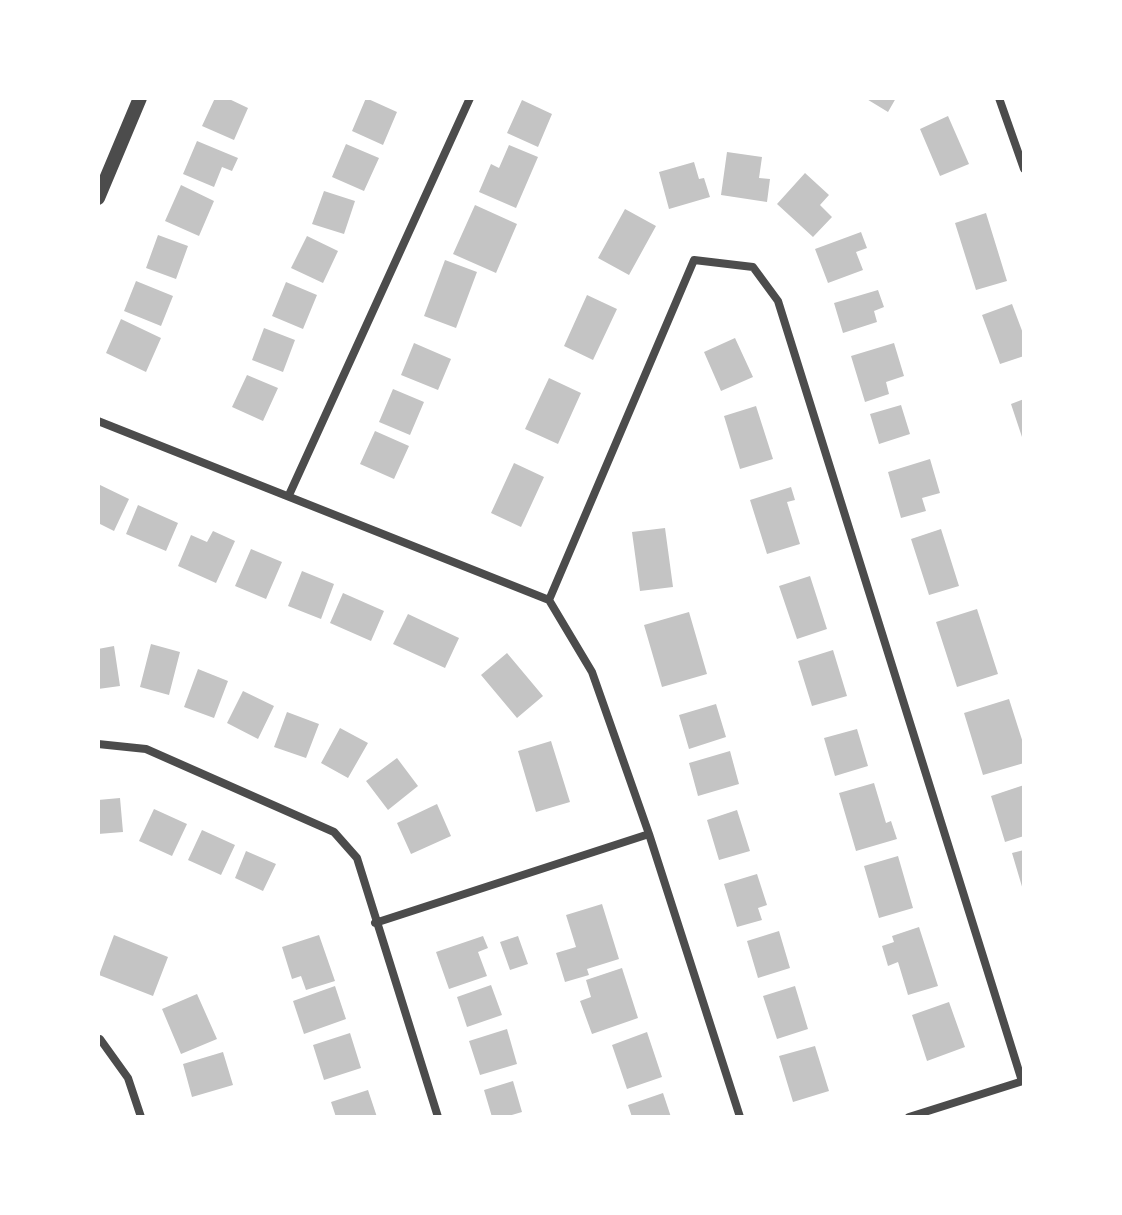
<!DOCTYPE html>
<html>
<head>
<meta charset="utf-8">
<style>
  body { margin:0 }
  #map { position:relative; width:1122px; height:1215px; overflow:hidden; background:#fff; font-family:"PT Sans Narrow",sans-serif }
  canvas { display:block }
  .frame { position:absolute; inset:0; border:100px solid #fff; pointer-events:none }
</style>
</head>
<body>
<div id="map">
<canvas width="1122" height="1215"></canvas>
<div class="frame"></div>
</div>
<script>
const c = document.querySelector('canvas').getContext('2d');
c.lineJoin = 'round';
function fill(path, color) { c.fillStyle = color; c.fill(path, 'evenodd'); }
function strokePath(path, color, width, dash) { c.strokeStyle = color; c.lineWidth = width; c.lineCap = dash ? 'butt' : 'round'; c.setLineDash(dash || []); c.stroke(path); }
const building = new Path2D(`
  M215,98h12l21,10 -14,32 -32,-14z
  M366,98l31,14 -14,33 -31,-14z
  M865,98h31l-8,14z
  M522,100l30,14 -14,33 -31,-14z
  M948,116l21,48 -29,12 -20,-47z
  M197,141l41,17 -6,13 -10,-4 -8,20 -31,-13z
  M346,144l33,14 -15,33 -32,-14z
  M509,145l29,12 -22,51 -37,-16 12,-28 8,4z
  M727,152l35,5 -3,21 11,1 -3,23 -46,-7z
  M694,162l5,17 5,-1 6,19 -41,12 -10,-37z
  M805,173l24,22 -9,10 12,12 -19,20 -36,-33z
  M181,185l33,16 -15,35 -34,-15z
  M324,191l31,10 -11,33 -32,-10z
  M475,205l42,19 -21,49 -43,-19z
  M625,209l31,17 -27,49 -31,-17z
  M986,213l21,68 -31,9 -21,-67z
  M861,232l6,16 -11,4 7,18 -35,13 -13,-34z
  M158,235l30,11 -12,33 -30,-11z
  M307,236l31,15 -15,32 -32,-15z
  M445,260l32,12 -21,56 -32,-12z
  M136,281l37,15 -12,30 -37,-15z
  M286,282l31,13 -14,34 -31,-13z
  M878,290l6,17 -10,4 3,11 -34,11 -9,-30z
  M587,295l30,14 -24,51 -29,-14z
  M1012,304l12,32v20l-24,8 -18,-49z
  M121,319l40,19 -15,34 -40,-19z
  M264,328l31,12 -12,32 -31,-12z
  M735,338l18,39 -32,14 -17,-39z
  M414,343l37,16 -13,31 -37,-15z
  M894,343l10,33 -18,6 3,12 -24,8 -14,-46z
  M247,375l31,13 -15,33 -31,-14z
  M549,378l32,15 -23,51 -33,-15z
  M393,389l31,13 -14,33 -31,-13z
  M1024,399v41h-1l-12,-36z
  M901,405l9,29 -31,10 -9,-30z
  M756,406l17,53 -33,10 -16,-53z
  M375,431l34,15 -15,33 -34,-15z
  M930,459l10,34 -18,5 4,13 -25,7 -13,-46z
  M514,463l30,14 -23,50 -30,-14z
  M98,484l31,15 -15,32 -16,-8z
  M791,487l4,13 -8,2 13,42 -33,10 -17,-54z
  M138,505l40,18 -12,28 -40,-17z
  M665,528l8,59 -33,4 -8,-59z
  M941,529l18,57 -30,9 -18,-56z
  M213,531l22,10 -19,42 -38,-17 13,-31 16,7z
  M251,549l31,13 -16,37 -31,-13z
  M302,571l32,13 -13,35 -33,-13z
  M810,576l17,53 -30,10 -18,-53z
  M343,593l41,18 -13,30 -41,-18z
  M977,609l21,65 -41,13 -21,-65z
  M689,612l18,62 -45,13 -18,-62z
  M408,614l51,24 -14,30 -52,-24z
  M151,644l29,8 -11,43 -29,-8z
  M114,646l6,40 -22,3v-40z
  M833,650l14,46 -35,10 -14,-45z
  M507,653l36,43 -26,22 -36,-43z
  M198,669l30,12 -14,37 -30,-11z
  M243,691l31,15 -16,33 -31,-16z
  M1009,699l15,47v17l-41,12 -19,-62z
  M716,704l10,33 -37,12 -10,-34z
  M287,712l32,12 -13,34 -32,-11z
  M340,728l28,15 -20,35 -27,-15z
  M857,729l11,37 -33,10 -11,-38z
  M551,741l19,61 -34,10 -18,-61z
  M730,751l9,33 -41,12 -9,-33z
  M397,758l21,28 -30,24 -22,-29z
  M874,783l12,40 5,-2 6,18 -41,12 -17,-58z
  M1024,785v51l-19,6 -14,-46z
  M120,798l3,34 -25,2v-34z
  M437,804l14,32 -40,18 -14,-31z
  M154,809l33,15 -15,32 -33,-15z
  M737,810l13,41 -31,9 -12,-40z
  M202,830l33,15 -14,30 -33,-15z
  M1024,850v40h-1l-11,-37z
  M246,851l30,13 -13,27 -28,-13z
  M898,856l15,52 -34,10 -15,-52z
  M757,874l10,31 -9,3 4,12 -25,7 -13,-43z
  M602,904l17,55 -32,10 2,6 -24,7 -9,-29 20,-6 -10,-32z
  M919,927l19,59 -30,9 -10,-33 -10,4 -6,-20 12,-4 -2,-6z
  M779,931l11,37 -32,10 -11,-37z
  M114,935l54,22 -15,39 -54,-21z
  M319,935l16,46 -29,9 -5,-14 -9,3 -10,-32z
  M483,936l5,12 -10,4 9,24 -38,13 -13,-37z
  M518,936l10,28 -18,6 -10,-28z
  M622,968l16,50 -46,16 -12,-33 11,-4 -5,-17z
  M491,985l11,30 -35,12 -10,-30z
  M335,986l11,33 -42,15 -11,-33z
  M795,986l13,43 -31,10 -14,-43z
  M197,994l20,45 -36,15 -19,-45z
  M949,1002l16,45 -38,14 -15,-46z
  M507,1029l10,35 -37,11 -11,-34z
  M647,1032l15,45 -35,12 -15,-44z
  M350,1033l11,35 -37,12 -11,-35z
  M815,1046l14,45 -36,11 -14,-46z
  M223,1052l10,33 -41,12 -9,-33z
  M513,1081l9,31 -17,5h-13l-8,-27z
  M368,1090l9,27h-41l-5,-15z
  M663,1093l8,24h-39l-4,-12z`);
const minor = new Path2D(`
  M999,98l25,71
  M98,421l451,179 43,72 57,162 91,283
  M289,495l181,-397
  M549,600l145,-340 59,7 25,34 244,780
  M98,744l48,5 188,83 23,26 81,259
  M375,923l274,-89
  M98,1040l2,-1 28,39 13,39
  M909,1117l114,-36`);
const tertiary = new Path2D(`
  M98,198l42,-100`);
fill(building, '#c4c4c4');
strokePath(minor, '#4c4c4c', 8);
strokePath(tertiary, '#4c4c4c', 14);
</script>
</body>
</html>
